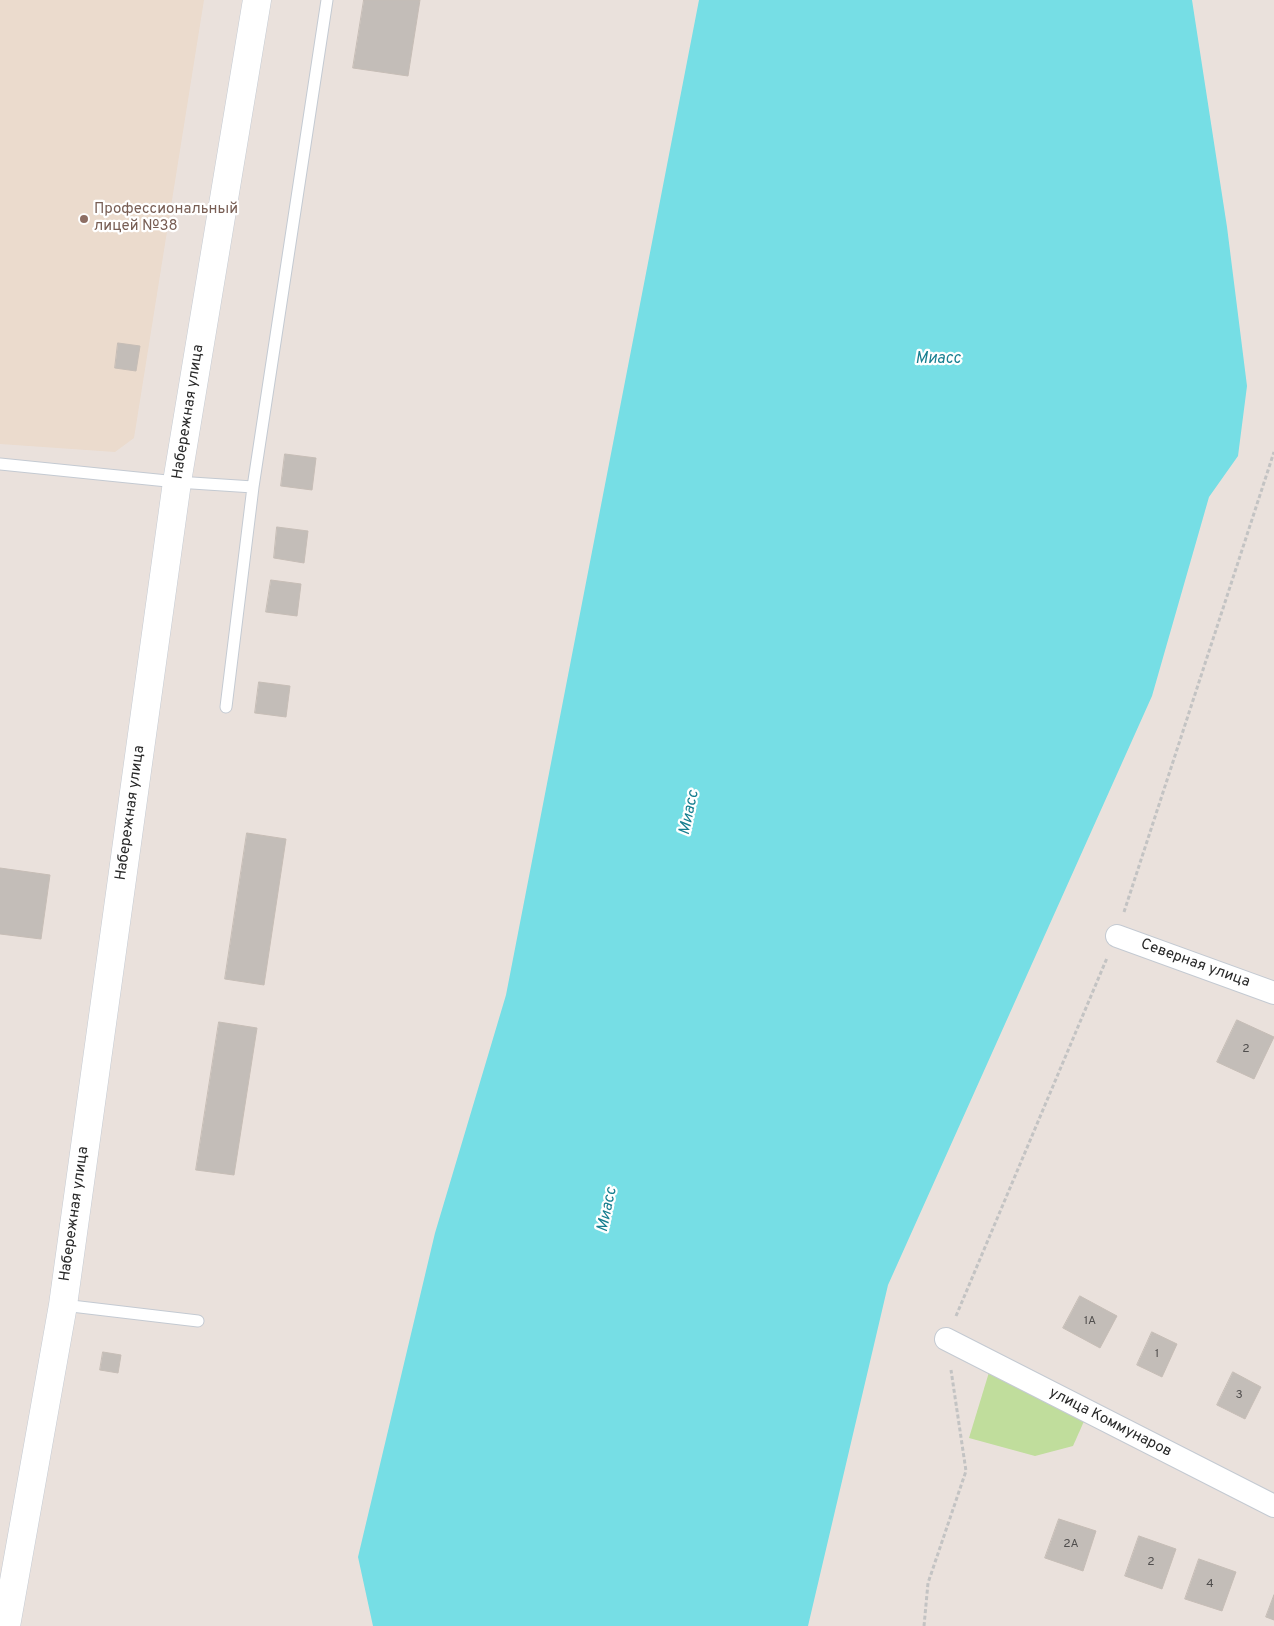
<!DOCTYPE html>
<html>
<head>
<meta charset="utf-8">
<style>
  body { margin:0 }
  canvas { display:block; background:#eae1dc }
</style>
</head>
<body>
<canvas width="1274" height="1626"></canvas>
<script>
const c = document.querySelector('canvas').getContext('2d');
c.lineJoin = 'round';
function fill(path, color) { c.fillStyle = color; c.fill(path, 'evenodd'); }
function strokePath(path, color, width, dash) { c.strokeStyle = color; c.lineWidth = width; c.lineCap = dash ? 'butt' : 'round'; c.setLineDash(dash || []); c.stroke(path); }
function drawText(font, color, halo, rows, align = 'center') {
  c.font = font + ' Overpass,sans-serif'; c.lineWidth = 4.5; c.setLineDash([]); c.textBaseline = 'middle'; c.strokeStyle = halo; c.fillStyle = color; for (const [text, x, y, turn = 0] of rows) {
    c.save(); c.translate(x, y); c.rotate((+turn || 0) * Math.PI / 180); c.textAlign = isNaN(turn) ? turn : align; if (halo) c.strokeText(text, 0, 0); c.fillText(text, 0, 0); c.restore();
  }
}
const education = new Path2D(`
  M0,0h204l-70,438 -19,14 -115,-8z`);
const green = new Path2D(`
  M990,1369l95,50 -12,27 -38,10 -66,-18z`);
const water = new Path2D(`
  M699,0h493l35,227 20,159 -9,70 -29,41 -57,199 -264,589 -80,341h-435l-15,-69 77,-324 71,-238z`);
const building = new Path2D(`
  M364,0h56l-12,76 -55,-8z
  M118,343l22,3 -4,25 -21,-3z
  M285,454l31,4 -4,32 -31,-4z
  M277,527l31,4 -4,32 -30,-5z
  M271,580l30,4 -4,32 -31,-4z
  M259,682l31,4 -4,31 -31,-4z
  M247,833l39,6 -22,146 -39,-6z
  M0,868l50,7 -9,64 -41,-5z
  M1237,1020l37,17 -20,42 -37,-17z
  M219,1022l38,6 -23,147 -38,-5z
  M1080,1296l37,20 -17,32 -37,-20z
  M1152,1332l25,12 -15,33 -25,-12z
  M103,1352l18,3 -3,18 -18,-3z
  M1233,1372l28,15 -16,32 -28,-14z
  M1059,1519l37,12 -13,40 -38,-13z
  M1139,1536l37,13 -14,40 -37,-13z
  M1199,1559l37,13 -14,39 -37,-12z
  M1274,1595v25l-8,-3z`);
const path = new Path2D(`
  M1124,912l150,-460
  M956,1316l151,-358
  M924,1626l4,-43 38,-112 -15,-101`);
const lane = new Path2D(`
  M0,464l177,18 76,5 -27,220
  M253,487l74,-487
  M63,1305l135,16`);
const street = new Path2D(`
  M1117,936l157,57
  M946,1339l328,167`);
const secondary = new Path2D(`
  M6,1626l57,-321 114,-823 80,-482`);
const markers = [
  [84,219,5,"#8d6e63"]
];
const numberNames = [
  ["2",1246,1050],
  ["1А",1090,1322],
  ["1",1157,1355],
  ["3",1239,1396],
  ["2А",1071,1545],
  ["2",1151,1563],
  ["4",1210,1585]
];
const educationNames = [
  ["Профессиональный",94,210],
  ["лицей №38",94,227]
];
const streetNames = [
  ["Набережная улица",189,412,-81],
  ["Набережная улица",131,813,-82],
  ["Северная улица",1195,964,20],
  ["Набережная улица",75,1214,-82],
  ["улица Коммунаров",1110,1423,27]
];
const waterNames = [
  ["Миасс",938,360],
  ["Миасс",690,813,-78],
  ["Миасс",608,1210,-78]
];
fill(education, '#ebdbcd');
fill(green, '#c0dd9c');
fill(water, '#76dee5');
fill(building, '#c3bdb8');
strokePath(building, '#c6bdb6', 1);
strokePath(lane, '#c4cad2', 13);
strokePath(street, '#c4cad2', 24);
strokePath(secondary, '#c4cad2', 29);
strokePath(path, '#c3c3c3', 3, [4, 2.5]);
strokePath(lane, '#fff', 11);
strokePath(street, '#fff', 22);
strokePath(secondary, '#fff', 28);
for (const [x, y, r, color] of markers) { const dot = new Path2D(); dot.arc(x, y, r, 0, 2 * Math.PI); c.fillStyle = color; c.fill(dot); strokePath(dot, '#fff', 2); }
drawText('12px', '#504e4d', null, numberNames);
drawText('15px', '#785e54', '#fff', educationNames, 'left');
drawText('15px', '#292929', '#fff', streetNames);
drawText('italic 16px', '#177f90', '#fff', waterNames);
</script>
</body>
</html>
